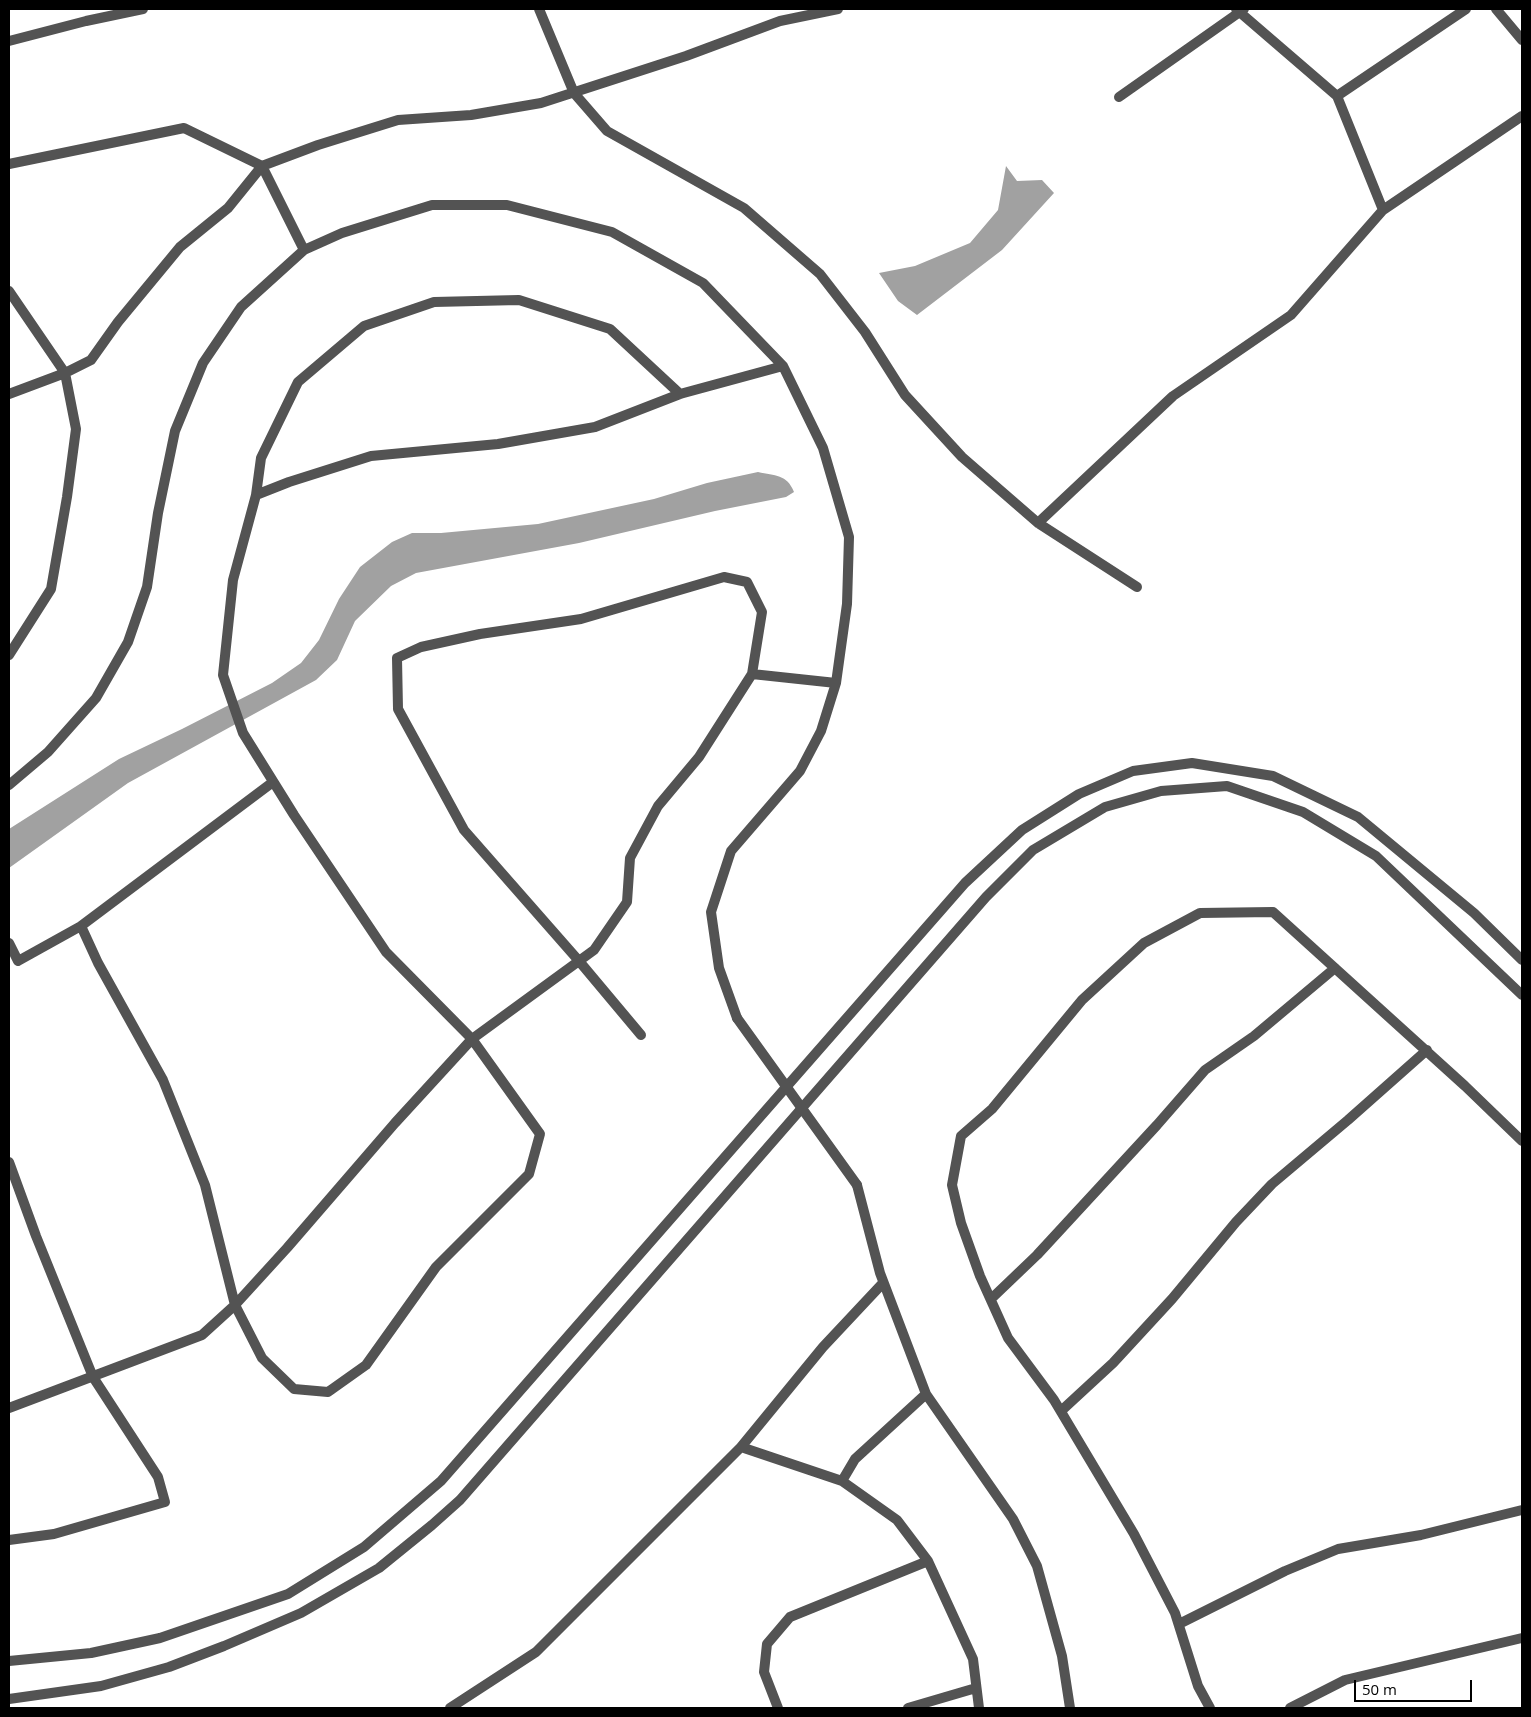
<!DOCTYPE html>
<html>
<head>
<meta charset="utf-8">
<style>
  body { margin:0 }
  #map { position:relative; width:1531px; height:1717px; overflow:hidden; background:#fff; font-family:"Open Sans",sans-serif }
  canvas { display:block }
  .frame { position:absolute; inset:0; border:10px solid #000; pointer-events:none }
  .scale { position:absolute; left:1354px; top:1680px; width:118px; height:22px; box-sizing:border-box; border:2px solid #000; border-top:0; padding-left:6px; font-size:15px; line-height:18px; white-space:nowrap; color:#000; -webkit-text-stroke:4px #fff; paint-order:stroke }
</style>
</head>
<body>
<div id="map">
<canvas width="1531" height="1717"></canvas>
<div class="frame"></div>
<div class="scale">50 m</div>
</div>
<script>
const c = document.querySelector('canvas').getContext('2d');
c.lineJoin = 'round';
function fill(path, color) { c.fillStyle = color; c.fill(path, 'evenodd'); }
function strokePath(path, color, width, dash) { c.strokeStyle = color; c.lineWidth = width; c.lineCap = dash ? 'butt' : 'round'; c.setLineDash(dash || []); c.stroke(path); }
const water = new Path2D(`
  M1006,166l11,15 25,-1 12,13 -52,57 -85,65 -19,-14 -19,-28 36,-7 55,-23 28,-33z
  M758,472c17,4 29,2 36,20l-8,5 -71,14 -136,32 -163,30 -25,13 -36,35 -18,39 -21,20 -188,103 -119,85v-39l110,-70 63,-30 90,-46 29,-20 18,-23 20,-41 21,-32 32,-25 20,-9h29l97,-9 116,-25 53,-16z`);
const minor = new Path2D(`
  M539,9l35,84 33,38 137,77 76,66 45,58 40,63 57,62 76,66 99,64
  M1236,9l101,87 46,114
  M1496,9l26,31
  M9,41l77,-20 57,-12
  M1337,96l129,-87
  M1119,97l125,-88
  M9,164l175,-36 78,38 42,84
  M9,291l56,82 11,56 -9,68 -16,92 -42,66
  M9,394l56,-21 26,-13 27,-38 62,-75 48,-39 34,-42 56,-21 80,-25 73,-5 70,-12 145,-47 94,-35 58,-12
  M256,495l5,-37 37,-76 66,-56 70,-24 85,-2 91,29 70,65
  M1038,523l135,-127 118,-81 92,-105 139,-94
  M9,785l39,-33 48,-54 32,-56 19,-55 11,-74 17,-82 28,-68 38,-56 63,-57 38,-17 90,-28h75l105,27 91,51 80,83 40,82 26,89 -2,67 -11,79 -15,48 -21,40 -69,80 -20,61 8,56 18,50
  M81,926l192,-144
  M9,943l9,18 63,-35 17,37 65,117 42,105 30,120 27,53 32,31 34,3 38,-27 70,-98 93,-93 11,-40 -68,-95 -86,-87 -92,-137 -51,-82 -20,-58 10,-95 23,-85 33,-13 82,-26 127,-12 97,-17 85,-33 103,-28
  M641,1035l-62,-74 -115,-131 -66,-121 -1,-51 24,-11 59,-13 101,-15 143,-42 23,5 15,30 -10,62
  M9,1162l27,74 57,141 65,100 7,25 -111,32 -45,6
  M857,1185l23,88 46,121 87,125 24,47 25,90 8,52
  M991,1299l46,-44 120,-130 48,-55 49,-34 81,-68
  M926,1394l-71,65 -13,22 55,39 31,41 45,98 6,49
  M9,1408l193,-73 33,-30 52,-57 108,-125 77,-84 122,-89 33,-48 3,-44 28,-52 41,-49 53,-83 84,9
  M1061,1411l52,-48 59,-64 64,-77 36,-38 76,-64 79,-70
  M741,1447l82,-100 60,-64
  M1179,1624l106,-53 53,-22 83,-14 101,-25
  M450,1708l86,-56 205,-205 101,34
  M778,1708l-14,-36 3,-28 23,-27 138,-56
  M908,1708l68,-20
  M1210,1708l-12,-22 -23,-73 -41,-79 -80,-134 -46,-62 -28,-62 -19,-53 -9,-38 9,-49 31,-27 90,-109 62,-57 56,-30 73,-1 192,174 57,55
  M1290,1708l55,-28 177,-42`);
const tertiary = new Path2D(`
  M9,1661l82,-8 69,-15 128,-44 76,-47 77,-66 524,-598 57,-53 57,-36 54,-23 59,-8 81,13 85,41 116,96 48,47
  M9,1699l92,-13 68,-19 55,-21 77,-33 78,-45 53,-43 28,-25 526,-603 47,-47 72,-43 56,-16 66,-5 76,26 73,44 146,139`);
const minorBridge = new Path2D(`
  M737,1018l120,167`);
fill(water, '#a1a1a1');
strokePath(minor, '#535353', 10);
strokePath(tertiary, '#535353', 10);
strokePath(minorBridge, '#535353', 10);
</script>
</body>
</html>
